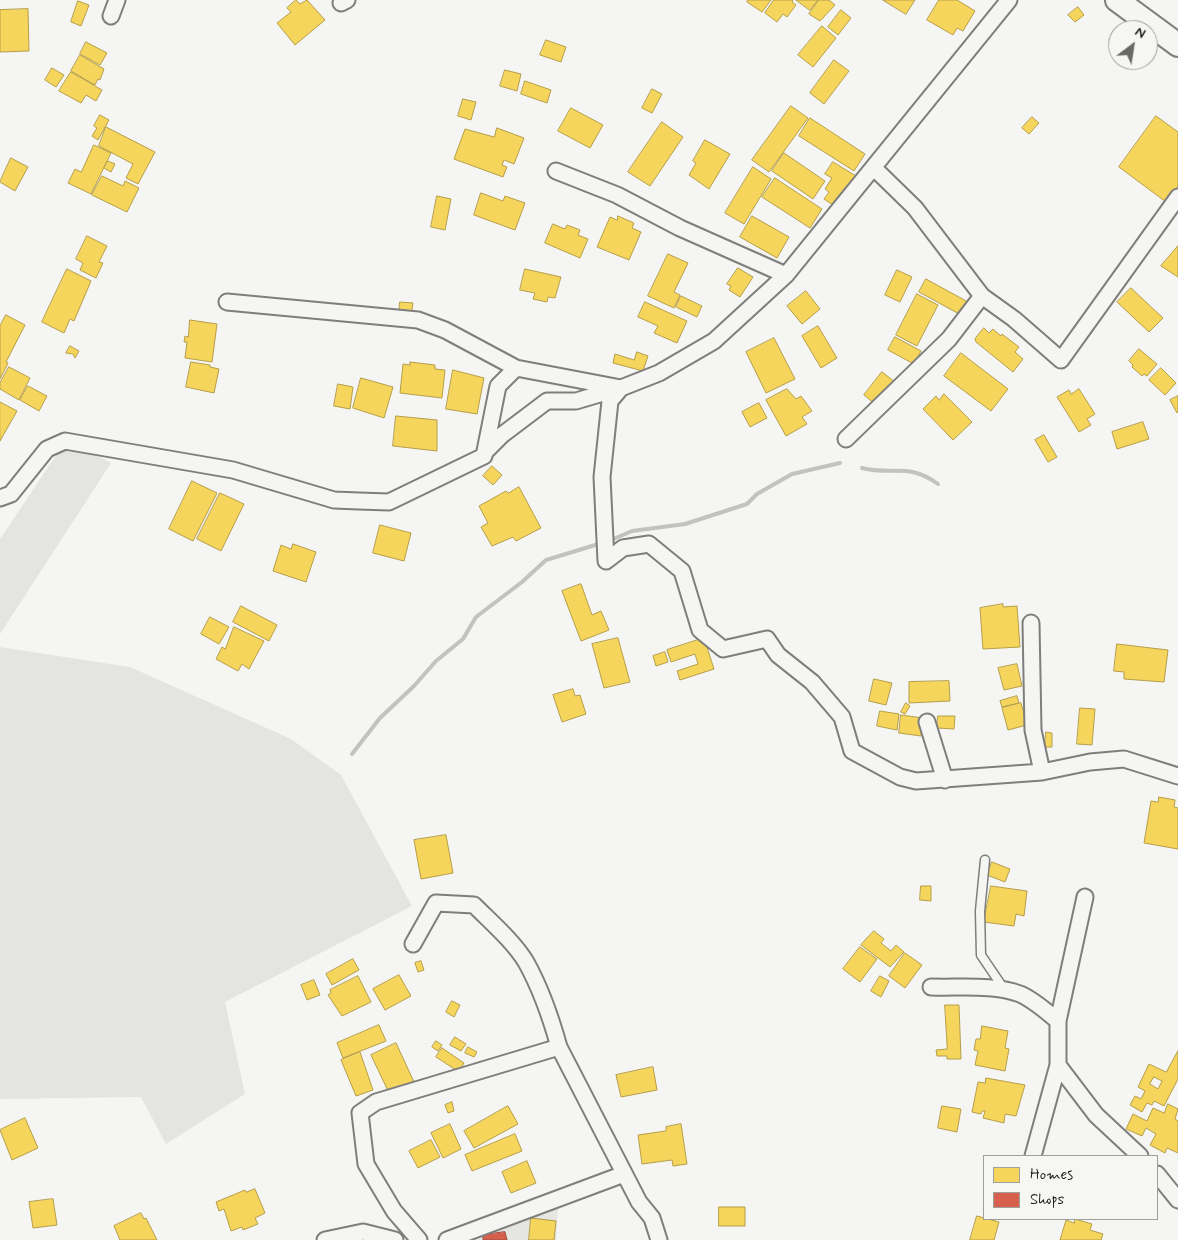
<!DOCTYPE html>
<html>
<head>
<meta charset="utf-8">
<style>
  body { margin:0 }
  #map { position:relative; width:1178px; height:1240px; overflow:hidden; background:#f5f5f3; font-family:Mynerve,sans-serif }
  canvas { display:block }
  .legend { position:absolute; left:983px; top:1155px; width:175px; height:65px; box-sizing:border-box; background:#f6f6f2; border:1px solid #9f9f9c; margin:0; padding:6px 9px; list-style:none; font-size:15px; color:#1c1c1c }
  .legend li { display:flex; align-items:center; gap:10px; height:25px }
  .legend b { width:25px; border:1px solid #9f9f9c }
  .north { position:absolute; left:1108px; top:20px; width:50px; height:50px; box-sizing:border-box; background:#f6f6f2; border:1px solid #9f9f9c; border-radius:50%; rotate:31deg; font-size:14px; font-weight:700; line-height:20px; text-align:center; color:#1c1c1c }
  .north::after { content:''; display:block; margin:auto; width:18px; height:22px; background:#686867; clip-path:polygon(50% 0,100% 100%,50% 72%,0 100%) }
</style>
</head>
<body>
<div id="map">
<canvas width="1178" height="1240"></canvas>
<ul class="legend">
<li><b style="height:14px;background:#f6d55c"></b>Homes</li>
<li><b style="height:14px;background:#d6604d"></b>Shops</li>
</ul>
<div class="north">N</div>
</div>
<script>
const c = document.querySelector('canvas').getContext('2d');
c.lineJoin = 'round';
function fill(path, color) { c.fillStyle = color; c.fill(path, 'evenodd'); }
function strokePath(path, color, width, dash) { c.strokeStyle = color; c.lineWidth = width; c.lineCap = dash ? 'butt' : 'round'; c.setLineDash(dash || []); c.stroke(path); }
const built = new Path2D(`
  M558,1208l-2,32h-92l48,-20z`);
const green = new Path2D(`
  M67,439l44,24 -111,171v-95z
  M0,647l130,20 161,72 50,36 71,131 -187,96 20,92 -79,50 -25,-47 -141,2z`);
const homes = new Path2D(`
  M296,0l4,4 7,-4 18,20 -30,25 -18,-22 14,-11 -4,-4z
  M748,0h23l-9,12 -15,-10z
  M774,0h19l-1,2 4,3 -9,12 -4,-3 -6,8 -12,-9z
  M796,0h22l-8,10z
  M819,0h10l6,5 -15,16 -11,-7z
  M883,0h32l-9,14z
  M939,0h18l18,11 -12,20 -6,-3 -4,7 -26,-15z
  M78,1l11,4 -8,21 -10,-4z
  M1078,7l6,8 -9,7 -7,-7z
  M28,9l1,42 -29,1v-42z
  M841,10l10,8 -13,17 -10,-8z
  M822,26l14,12 -23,29 -15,-12z
  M546,40l20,7 -5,15 -21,-7z
  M86,42l21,11 -7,12 -20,-11z
  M80,55l24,14 -4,11 -2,-1 -3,6 -24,-14z
  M834,60l15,11 -25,33 -14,-11z
  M52,68l12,7 -8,12 -11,-7z
  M505,70l16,4 -4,17 -17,-5z
  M71,72l31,18 -6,11 -10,-6 -5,8 -22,-12z
  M525,81l26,9 -4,13 -26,-9z
  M652,89l10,5 -10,19 -10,-5z
  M463,99l13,3 -5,18 -13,-4z
  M791,106l17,12 -39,54 -17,-12z
  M571,108l32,17 -13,23 -32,-17z
  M100,115l9,5 -11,20 -6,-4 5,-8 -3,-2z
  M1156,116l22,16v54l-12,16 -47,-35z
  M1032,117l7,6 -10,11 -7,-6z
  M810,118l55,36 -11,17 -55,-35z
  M662,122l21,15 -33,49 -22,-14z
  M106,127l49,25 -17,32 -12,-6 7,-14 -34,-18z
  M497,128l27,10 -10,26 -10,-4 -2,5 5,2 -4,10 -49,-18 11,-30 29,8z
  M705,140l25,14 -21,35 -20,-14 7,-12 -3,-2z
  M94,145l17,8 -20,41 -23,-11 7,-14 6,3z
  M784,153l41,28 -12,18 -41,-28z
  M11,158l17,9 -13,24 -15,-9z
  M108,161l7,3 -4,8 -7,-4z
  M833,162l23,14 -20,31 -12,-8 5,-7 -4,-3 7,-11 -7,-4z
  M753,167l18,12 -27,45 -19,-11z
  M102,176l21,10 2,-5 14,7 -12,24 -35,-17z
  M775,178l47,31 -12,19 -48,-31z
  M481,193l22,8 2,-5 20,7 -10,27 -41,-15z
  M437,196l14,3 -6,31 -14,-3z
  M618,216l16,7 -2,5 9,4 -12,28 -32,-13 13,-30 7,3z
  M752,216l37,21 -12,21 -37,-21z
  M553,224l12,5 2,-4 13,5 -2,5 10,4 -8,19 -35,-15z
  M87,236l20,10 -8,16 4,1 -7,15 -16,-8 3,-7 -7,-4z
  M1178,246v31l-17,-11z
  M668,254l20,9 -14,29 6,3 -6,13 -26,-12z
  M738,268l15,9 -13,20 -11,-7 2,-4 -4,-2z
  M67,269l24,12 -17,40 -4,-2 -6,14 -22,-11z
  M525,269l36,8 -6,21 -7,-1 -1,5 -14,-3 2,-6 -15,-3z
  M897,270l15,7 -12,25 -15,-7z
  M926,279l42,23 -7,13 -42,-23z
  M1131,288l32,30 -14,14 -32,-30z
  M806,291l14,18 -18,15 -15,-18z
  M917,294l21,11 -21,41 -21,-11z
  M681,296l21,10 -5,11 -21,-10z
  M400,302l13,1 -2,13 -12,-2z
  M645,302l42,19 -10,22 -23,-10 4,-7 -20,-9z
  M6,315l19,10 -19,37 2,1 -8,16v-53z
  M190,320l27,4 -5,38 -27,-4 2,-16h-3l1,-6 3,1z
  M818,326l19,32 -16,10 -19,-32z
  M984,328l5,5 4,-4 8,7 1,-2 17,13 -4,5 8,7 -10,13 -37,-30 -1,-3z
  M895,337l26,14 -7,13 -26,-14z
  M774,338l21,41 -29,14 -20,-41z
  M70,346l9,5 -4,7 -2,-4 -7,-1z
  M1139,349l18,15 -10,12 -3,-2 -2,2 -10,-9 1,-2 -4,-4z
  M637,352l11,4 -5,15 -30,-8 2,-9 19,6z
  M961,353l47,36 -17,22 -47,-35z
  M191,362l19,3v2l9,2 -5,24 -28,-6z
  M410,362l25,3v4l10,1 -3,28 -42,-5 3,-29 7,1z
  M9,367l21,11 -11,22 -19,-11v-6z
  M1161,368l15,15 -11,12 -16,-15z
  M453,370l31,8 -7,36 -31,-5z
  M882,372l13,10 -19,23 -12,-10z
  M361,378l32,9 -9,31 -31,-10z
  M338,384l15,3 -3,22 -16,-3z
  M28,386l19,10 -8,15 -19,-11z
  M787,389l9,10 5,-3 11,15 -10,6 5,7 -21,12 -20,-36z
  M1079,389l16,25 -8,5 4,6 -12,7 -22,-35 12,-7 2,4z
  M944,394l28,28 -19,18 -30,-31 13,-13 3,4z
  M1178,396v16l-1,1 -7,-13z
  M0,402l17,9 -17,30z
  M759,403l8,15 -17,9 -8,-15z
  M396,416l41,4v31l-44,-5z
  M1143,422l6,17 -32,10 -5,-17z
  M1044,435l13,22 -9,5 -13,-22z
  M492,466l10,9 -9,10 -10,-9z
  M192,481l25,12 -24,48 -24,-12z
  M519,487l22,41 -25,13 -3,-4 -21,9 -11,-19 7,-4 -9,-17 27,-15 2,2z
  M220,493l24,11 -23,47 -24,-12z
  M380,525l31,8 -7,28 -31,-8z
  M293,544l23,8 -10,30 -33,-11 8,-26 10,4z
  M581,584l11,31 9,-4 8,19 -28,11 -19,-50z
  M1003,604v3l14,-1 3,41 -37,2 -3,-41z
  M241,606l36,19 -8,16 -36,-19z
  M210,617l19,10 -10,17 -18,-10z
  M234,627l30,14 -15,28 -7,-5 -4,7 -22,-12 6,-12 3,2z
  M618,638l12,44 -26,6 -12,-44z
  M704,638l10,31 -34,11 -3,-9 21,-7 -3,-10 -24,8 -4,-12z
  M1117,644l51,6 -4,32 -40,-3v-7l-10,-1z
  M665,652l3,10 -12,4 -3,-10z
  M1017,664l5,22 -18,4 -6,-22z
  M874,679l18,4 -6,22 -17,-4z
  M949,681l1,20 -41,2v-21z
  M573,689l2,7 5,-1 6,19 -24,8 -9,-27z
  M1017,696l2,7 -17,4 -2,-6z
  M906,703l4,3 -5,8 -4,-2z
  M1021,703l6,22 -19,5 -6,-22z
  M1080,708l15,1 -3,36 -15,-1z
  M880,711l19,3 -2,16 -20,-4z
  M901,715l22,3 -2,18 -22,-3z
  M938,716h17l-1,13 -17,-1z
  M1046,732l6,1v14h-7z
  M1159,797l16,3 -1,7 4,1v41l-34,-6 7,-42 7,1z
  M446,835l7,38 -32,6 -7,-39z
  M992,862l18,7 -5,13 -18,-7z
  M921,886h10v15l-11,-1z
  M991,886l36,5 -3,25 -8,-2 -2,12 -30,-4z
  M874,931l10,8 -3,4 10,8 5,-6 8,7 -14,15 -29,-22z
  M860,947l17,12 -17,23 -17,-13z
  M905,953l17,12 -17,23 -16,-12z
  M353,959l6,11 -27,15 -6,-11z
  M421,961l3,9 -6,2 -3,-9z
  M399,975l12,21 -26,14 -12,-21z
  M358,976l13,26 -29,14 -14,-21 3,-2 -1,-3z
  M880,976l9,5 -8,16 -10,-6z
  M314,980l6,15 -13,5 -6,-15z
  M452,1001l8,4 -6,12 -8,-5z
  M945,1005h14l2,54h-14v-3h-10l-1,-6 11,-1z
  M379,1025l7,16 -43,17 -6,-15z
  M982,1026l26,5 -3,17 4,1 -4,22 -30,-6 3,-14 -4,-1 2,-11h4z
  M455,1037l11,7 -5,7 -11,-6z
  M436,1041l6,4 -4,6 -6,-4z
  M396,1043l18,39 -25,11 -18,-38z
  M468,1047l9,5 -3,5 -9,-4z
  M442,1048l22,15 -5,9 -23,-15z
  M1178,1051v28l-14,27 -10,-5 -2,4 -5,-2 -5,9 -12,-7 5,-9 6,3 4,-8 -7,-4 11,-23 17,8zM1154,1077l8,4 -4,8 -8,-5z
  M360,1052l13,38 -17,6 -15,-36z
  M653,1067l4,23 -36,7 -5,-22z
  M986,1078l39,7 -9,31 -11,-2 -1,9 -21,-5 2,-7h-3l-1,3 -9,-2 6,-30 7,1z
  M452,1102l2,9 -6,2 -3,-8z
  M1168,1104l10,5 -3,10 3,2v32l-11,-5 -2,5 -15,-8 6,-11 -10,-6 -4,8 -16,-7 7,-15 14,7 6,-13 11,5z
  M508,1106l10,18 -44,24 -10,-17z
  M942,1106l19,3 -4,23 -19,-4z
  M25,1118l13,30 -26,12 -12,-30z
  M450,1124l11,25 -18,9 -12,-25z
  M681,1124l6,40 -14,2 -1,-6 -30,4 -4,-29 28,-4v-4z
  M515,1134l7,17 -50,20 -7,-16z
  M431,1140l9,17 -22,11 -9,-17z
  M527,1161l9,22 -25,10 -9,-21z
  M255,1189l10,24 -10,5 3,6 -15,6 -1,-3 -11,4 -7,-22 -5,2 -3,-9 29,-12 1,2z
  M53,1199l4,26 -24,3 -4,-26z
  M719,1207h26v19h-26z
  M141,1213l3,6 2,-1 11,22h-37l-6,-14z
  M977,1216l22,6 -5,18h-24z
  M531,1218l25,3 -2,19h-25z
  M1075,1219l17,5 -2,6 13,4 -2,6h-41l6,-20 8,3z`);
const shops = new Path2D(`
  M505,1232l2,8h-24v-5z`);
const stream = new Path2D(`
  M862,468c31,8 46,-6 76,16
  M609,541l23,-10 53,-7 62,-20 10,-10 35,-20 48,-11
  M352,754l28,-36 34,-32 22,-25 27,-22 13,-22 46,-35 24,-22 56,-17`);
const service = new Path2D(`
  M985,860l-5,51 1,44 23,34`);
const minor = new Path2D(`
  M341,3l6,-3
  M111,16l6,-16
  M874,168l41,40 67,88
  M556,171l61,24 63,33 106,47
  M227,302l191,18 27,10 71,38
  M846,439l103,-100 33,-43 32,23 47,41 117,-163
  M485,452l17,-17 45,-34h29l44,-13
  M0,498l11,-4 36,-45 18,-8 168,29 101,30 25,1 30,1 95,-46 14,-70 18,-18 105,20 38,-15 55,-32 72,-66 223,-275
  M606,561l17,-13 26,-4 33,27 18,59 23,19 44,-10 11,16 34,27 30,35 10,34 48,26 16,4 126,-9 48,-10 34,-3 54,17
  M606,561l-4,-84 8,-76 11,-13
  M1031,623l2,107 9,42
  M927,722l18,58
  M413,944l23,-41 38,2c18,18 39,36 52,57 15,27 25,56 33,85
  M931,987c29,1 63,-3 89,7 14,6 27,18 38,27v44l38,50 44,41
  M1058,1021l27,-124
  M1033,1156l25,-91
  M1157,1174l21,26
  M325,1240l38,-8 32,8
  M419,1240l-25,-29 -28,-47 -6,-51 16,-11 183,-55 80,155 13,16 7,22
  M447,1240l177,-66`);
const primary = new Path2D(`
  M1117,0l61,45`);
fill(built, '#e5e5e2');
fill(green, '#e4e4e1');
fill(homes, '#f6d55c');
strokePath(homes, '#b59e49', 1);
fill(shops, '#d6604d');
strokePath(shops, '#9e4c3e', 1);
strokePath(stream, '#c2c2bf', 4);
strokePath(service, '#7e7e7d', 11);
strokePath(minor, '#7e7e7d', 19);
strokePath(primary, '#7e7e7d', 26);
strokePath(service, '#f5f5f3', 8);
strokePath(minor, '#f5f5f3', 15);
strokePath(primary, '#f5f5f3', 22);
</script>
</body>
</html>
